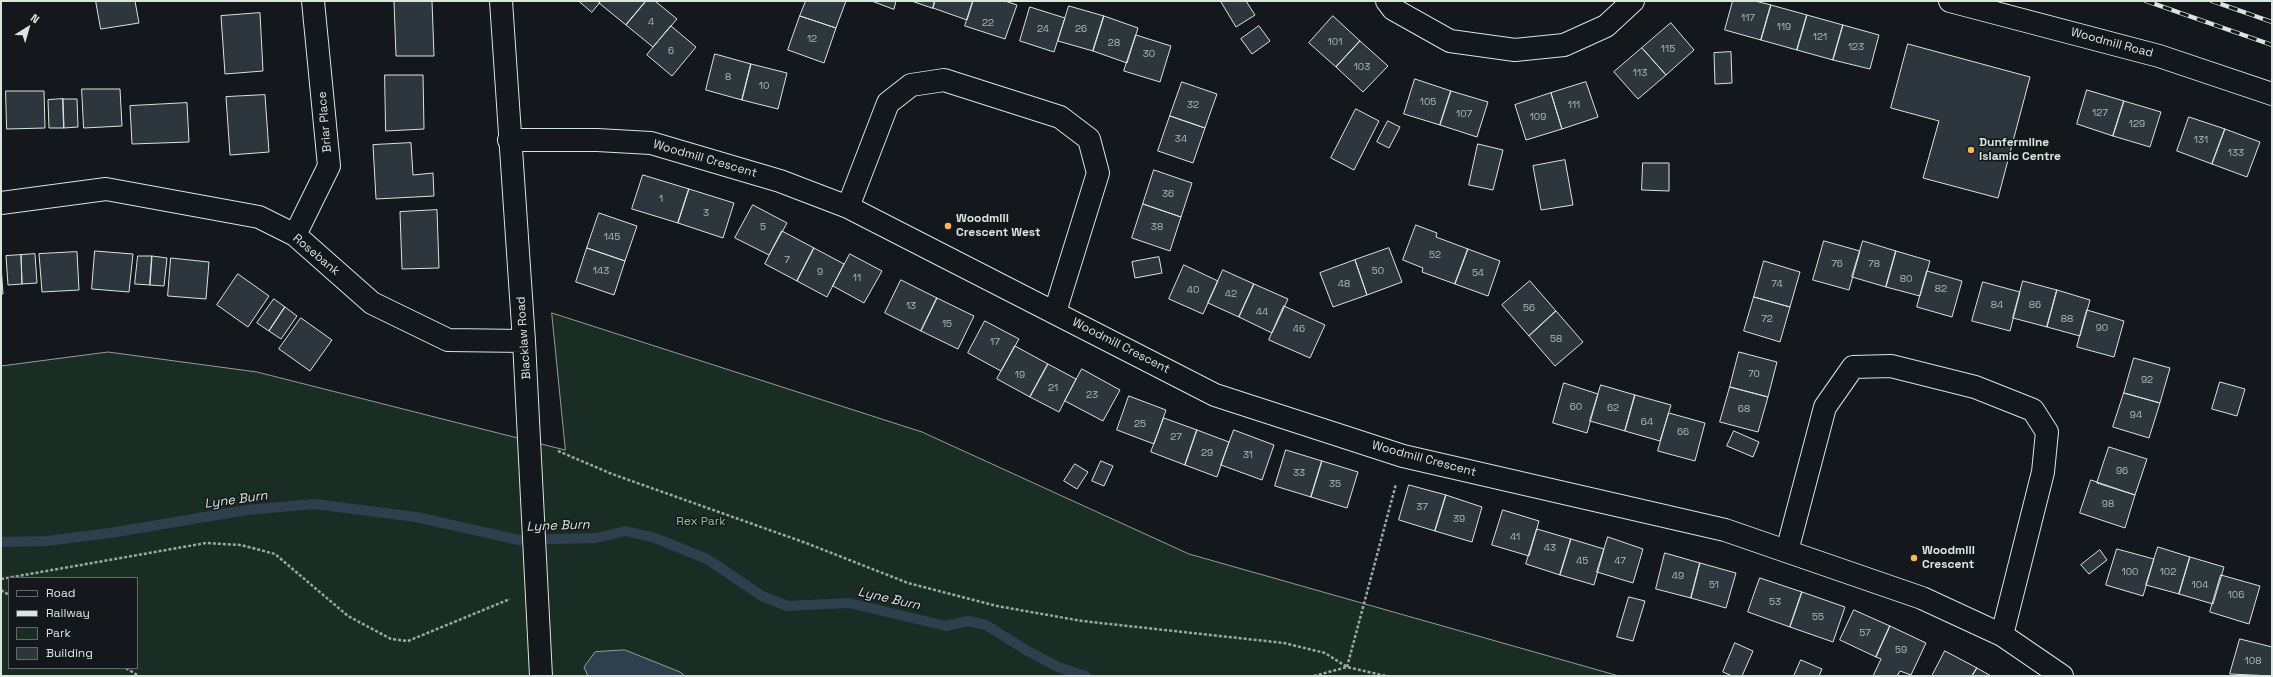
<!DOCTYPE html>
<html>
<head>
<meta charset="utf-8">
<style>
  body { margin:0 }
  #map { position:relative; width:2273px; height:677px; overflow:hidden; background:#14181c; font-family:"Space Grotesk",sans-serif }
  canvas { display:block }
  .frame { position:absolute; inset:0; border:2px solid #d8e6dc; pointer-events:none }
  .legend { position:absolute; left:8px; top:577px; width:130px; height:92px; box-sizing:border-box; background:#14181c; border:1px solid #626a69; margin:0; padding:5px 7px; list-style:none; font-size:12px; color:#d8e6dc }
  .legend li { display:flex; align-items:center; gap:8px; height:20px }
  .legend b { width:20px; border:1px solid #626a69 }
  .north { position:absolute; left:8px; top:8px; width:40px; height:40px; -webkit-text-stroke:3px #14181c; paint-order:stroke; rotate:37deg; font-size:11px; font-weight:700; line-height:16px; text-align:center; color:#d8e6dc }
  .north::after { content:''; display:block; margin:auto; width:14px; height:18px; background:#d8e6dc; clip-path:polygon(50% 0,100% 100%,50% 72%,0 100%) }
</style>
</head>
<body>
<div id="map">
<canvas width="2273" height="677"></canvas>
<div class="frame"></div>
<ul class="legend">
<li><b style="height:5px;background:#14181c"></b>Road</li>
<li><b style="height:5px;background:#d8e6dc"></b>Railway</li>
<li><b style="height:11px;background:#1a2d24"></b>Park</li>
<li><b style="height:11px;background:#2c363c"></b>Building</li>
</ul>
<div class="north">N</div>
</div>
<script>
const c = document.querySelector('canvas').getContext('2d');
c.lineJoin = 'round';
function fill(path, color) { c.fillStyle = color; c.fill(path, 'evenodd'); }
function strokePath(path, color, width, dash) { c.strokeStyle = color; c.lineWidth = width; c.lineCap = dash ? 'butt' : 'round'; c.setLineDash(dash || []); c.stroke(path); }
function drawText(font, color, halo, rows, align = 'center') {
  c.font = font + ' "Space Grotesk",sans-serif'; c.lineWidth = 3; c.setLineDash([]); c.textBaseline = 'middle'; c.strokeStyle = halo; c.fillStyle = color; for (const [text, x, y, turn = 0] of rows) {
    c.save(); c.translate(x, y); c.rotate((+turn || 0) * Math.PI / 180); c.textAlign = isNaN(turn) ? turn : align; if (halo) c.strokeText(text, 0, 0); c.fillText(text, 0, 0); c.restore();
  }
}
const green = new Path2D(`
  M552,313l370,119 267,122 430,122h-1618v-310l107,-14 149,20 308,78zM9,578h128v90h-128z`);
const water = new Path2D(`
  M625,650l55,22 5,4h-97l-4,-9 11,-15z`);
const stream = new Path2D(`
  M1,542l46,-1 63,-8 137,-23 67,-6 102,13 103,23 77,-2 30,-7 29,7 52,21 55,37 25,10 62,-3 97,23 22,-5 18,4 40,25 32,17 28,9`);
const building = new Path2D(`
  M96,1h39l4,22 -38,6z
  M432,1l2,55h-38l-2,-54z
  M579,1h22l-9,11z
  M601,1h45l-20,24 -27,-22z
  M646,1h9l22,18 -24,28 -27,-22z
  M806,1h40l-10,27 -36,-12z
  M872,1h24l-2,8z
  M912,1h23l-2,7z
  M935,1h38l-6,19 -34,-12z
  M973,1h32l12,4 -12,34 -40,-13z
  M1223,1h23l9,14 -19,12 -15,-25z
  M1733,1h22l16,4 -10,35 -36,-10z
  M1771,5l36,10 -10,35 -36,-10z
  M1069,6l35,10 -11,35 -35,-10z
  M1030,7l35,11 -11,34 -34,-11z
  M260,13l3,58 -38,3 -4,-58z
  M1807,15l36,10 -10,35 -36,-10z
  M800,16l36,12 -12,35 -36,-13z
  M1104,16l34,12 -11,35 -34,-12z
  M1333,16l27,25 -24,26 -27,-24z
  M1671,23l23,27 -28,25 -24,-27z
  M1843,25l36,10 -9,34 -37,-9z
  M671,26l25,21 -24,29 -25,-21z
  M1259,26l11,15 -18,13 -11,-15z
  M1136,35l35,11 -11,36 -36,-11z
  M1360,41l28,25 -25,26 -27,-25z
  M1908,44l122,33 -32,121 -75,-20 16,-57 -48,-13z
  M1642,48l24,27 -28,24 -24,-27z
  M1731,52l1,31 -17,1 -1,-31z
  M715,54l36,10 -9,36 -36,-10z
  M751,64l36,9 -9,36 -36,-9z
  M385,75h38l1,54 -38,2z
  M1415,79l36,12 -11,34 -36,-11z
  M1182,82l35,12 -12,34 -35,-12z
  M1586,82l12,35 -36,12 -11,-36z
  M82,89h38l2,37 -38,2z
  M2087,90l37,11 -11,35 -36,-12z
  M6,91h38l1,37 -38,1z
  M1451,91l37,11 -11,35 -37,-12z
  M1551,93l11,36 -36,11 -11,-35z
  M265,95l4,57 -39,3 -4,-58z
  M63,99l1,29h-15l-1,-28z
  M63,99h14l1,28 -14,1z
  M2124,101l37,11 -11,35 -37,-11z
  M187,103l2,39 -57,2 -2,-38z
  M1356,109l23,12 -25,49 -23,-12z
  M1170,116l35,12 -12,35 -35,-12z
  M2189,117l36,12 -13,35 -35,-13z
  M1388,121l12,6 -11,21 -12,-6z
  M2225,129l35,13 -13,35 -35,-13z
  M411,143l2,32 20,-2 1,23 -58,3 -3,-54z
  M1478,144l25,6 -10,40 -24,-5z
  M1565,160l8,45 -32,5 -8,-44z
  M1643,163h26v28l-27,-1z
  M1154,170l38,13 -11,34 -38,-13z
  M643,175l46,14 -11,34 -46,-14z
  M689,189l45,14 -11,35 -45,-15z
  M1143,204l38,13 -11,34 -38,-13z
  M753,205l34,18 -18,32 -34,-17z
  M437,210l2,58 -37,1 -2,-57z
  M599,213l38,13 -12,35 -38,-13z
  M1416,225l21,8 -1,4 32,12 -13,35 -33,-12 1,-4 -20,-8z
  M782,231l32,17 -17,33 -32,-17z
  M1824,241l36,10 -11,39 -36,-10z
  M1863,241l33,10 -10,36 -34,-10z
  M587,248l38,13 -11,34 -38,-13z
  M814,248l30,16 -17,33 -30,-16z
  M1389,248l13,34 -35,13 -12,-35z
  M1468,249l32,12 -12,35 -33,-12z
  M95,251l38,3 -4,38 -37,-3z
  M1896,251l34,10 -10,35 -34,-9z
  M77,252l2,38 -37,2 -3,-38z
  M35,254l2,29 -15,1 -1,-29z
  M850,254l32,17 -18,32 -31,-17z
  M21,255l1,29 -14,1 -2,-29z
  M138,256h14l-2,29 -15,-1z
  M152,256l15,2 -3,28 -14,-1z
  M1159,257l3,16 -27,5 -3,-16z
  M171,258l38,4 -3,37 -38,-3z
  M1355,260l12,35 -34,12 -13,-34z
  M1764,261l36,11 -10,35 -36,-10z
  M1,265l2,29h-2z
  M1184,265l34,16 -15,33 -34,-15z
  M1223,270l31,14 -15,33 -31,-14z
  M1927,271l35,10 -10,36 -35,-10z
  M238,274l31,22 -21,31 -31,-22z
  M901,280l36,18 -16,33 -36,-18z
  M1530,281l26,30 -27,25 -27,-31z
  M2023,281l34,9 -10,37 -34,-9z
  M1983,282l37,10 -10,39 -38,-10z
  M1254,284l34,15 -16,34 -33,-16z
  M2057,290l33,10 -10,36 -33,-9z
  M1754,297l36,10 -10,35 -36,-11z
  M937,298l37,18 -16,33 -37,-18z
  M274,299l11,8 -16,24 -12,-8z
  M1284,306l41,19 -15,33 -41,-18z
  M285,307l12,9 -16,23 -12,-8z
  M2087,310l37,11 -10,36 -37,-10z
  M1556,311l27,31 -28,24 -26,-30z
  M301,318l31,22 -22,31 -31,-22z
  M985,321l34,18 -18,32 -33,-18z
  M1015,346l33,18 -18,33 -33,-18z
  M1739,352l38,10 -9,35 -38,-10z
  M2134,358l36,10 -10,35 -36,-10z
  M1048,364l28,15 -17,33 -29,-15z
  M1082,369l38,21 -17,31 -38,-20z
  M2220,382l25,7 -8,27 -25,-7z
  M1564,383l34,11 -11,39 -34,-10z
  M1601,385l34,10 -10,36 -35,-10z
  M1730,387l38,10 -10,35 -38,-10z
  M2124,393l36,10 -11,35 -36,-11z
  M1635,395l36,10 -11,36 -35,-10z
  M1129,396l37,14 -12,34 -37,-14z
  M1669,413l36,10 -10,38 -37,-10z
  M1164,418l33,12 -12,35 -34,-13z
  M1197,430l32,12 -12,35 -32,-12z
  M1234,430l40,15 -12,35 -41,-15z
  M1734,431l25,11 -6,15 -26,-11z
  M2109,447l38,12 -12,36 -38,-12z
  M1286,450l36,11 -11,36 -36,-11z
  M1101,461l12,5 -9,20 -12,-5z
  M1322,461l36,11 -11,36 -36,-11z
  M1075,464l13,8 -11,17 -13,-8z
  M2091,480l44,15 -10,33 -45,-15z
  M1409,485l37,10 -11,36 -36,-11z
  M1446,495l36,12 -10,35 -37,-11z
  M1503,510l36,11 -10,35 -37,-11z
  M1537,529l34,10 -11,36 -34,-11z
  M1608,537l35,12 -10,34 -36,-11z
  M1571,539l33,10 -10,36 -34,-10z
  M2158,547l32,10 -11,37 -33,-9z
  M2117,549l37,10 -11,37 -37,-11z
  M2100,550l7,10 -18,14 -8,-9z
  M1665,553l35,10 -9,35 -35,-9z
  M2190,557l34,10 -11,37 -34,-10z
  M1700,563l36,10 -10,35 -35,-10z
  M2221,575l39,11 -11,38 -39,-12z
  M1760,578l42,14 -12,35 -42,-15z
  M1802,592l43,15 -12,35 -43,-15z
  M1629,597l16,4 -12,40 -16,-4z
  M1854,610l36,16 -14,31 -36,-17z
  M1890,626l36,17 -15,32 -11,-4 -3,5h-24l8,-17 -5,-2z
  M2240,639l32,8v29l-42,-2z
  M1735,643l18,8 -11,25h-10l-9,-4z
  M1945,651l32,17 -5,8h-40z
  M1801,660l21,9 -3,7h-25z
  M1977,668l14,8h-19z`);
const path = new Path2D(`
  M558,451l54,23 194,69 102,40 89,23 85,15 202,22 41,10 22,14 39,9
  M1,579l205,-36 35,2 34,9 73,62 43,23 17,2 102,-42
  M1,590l8,5
  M1347,667l49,-183
  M126,668l13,8
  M1314,676l33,-9`);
const minor = new Path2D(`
  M501,1l23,340 17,335
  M1387,1l6,8 57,32 65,9 49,-5 42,-19 27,-25
  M1950,1l209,55 113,38
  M509,140h88l54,3 129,38 68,26 367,188 188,61 322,74 197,68 80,37 60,41
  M1,203l105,-14 153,28 36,18 77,68 76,37 76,1
  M848,207l40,-104 23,-18 33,-5 116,37 29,22 9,34 -43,139
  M295,235l34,-69 -16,-165
  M1787,551l38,-144 28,-40 38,-1 84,21 58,23 14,22 -4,40 -41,163`);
const rail = new Path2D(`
  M2146,1l126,44
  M2212,1l60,21`);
const markers = [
  [1971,150,4,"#ffb74d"],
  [948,226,4,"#ffb74d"],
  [1914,558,4,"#ffb74d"]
];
const numberNames = [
  ["117",1748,18],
  ["4",651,22],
  ["22",988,23],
  ["119",1784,27],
  ["24",1043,29],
  ["26",1081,29],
  ["121",1820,37],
  ["12",812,39],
  ["101",1335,42],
  ["28",1114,43],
  ["123",1856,47],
  ["115",1668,49],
  ["6",671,51],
  ["30",1149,54],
  ["103",1362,67],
  ["113",1640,73],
  ["8",728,77],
  ["10",764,86],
  ["105",1428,102],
  ["32",1193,105],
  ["111",1574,105],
  ["127",2100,113],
  ["107",1464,114],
  ["109",1538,117],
  ["129",2137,124],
  ["34",1181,139],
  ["131",2201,140],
  ["133",2236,153],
  ["36",1168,194],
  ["1",661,199],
  ["3",706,213],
  ["5",763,227],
  ["38",1157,227],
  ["145",612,237],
  ["52",1435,255],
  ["7",787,260],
  ["76",1837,264],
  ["78",1874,264],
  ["143",601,271],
  ["50",1378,271],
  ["9",820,272],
  ["54",1478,273],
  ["11",857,278],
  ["80",1906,279],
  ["48",1344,284],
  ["74",1777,284],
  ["82",1941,289],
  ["40",1193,290],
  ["42",1231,294],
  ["84",1997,305],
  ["86",2035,305],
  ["13",911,306],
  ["56",1529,308],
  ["44",1262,312],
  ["72",1767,319],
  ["88",2067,319],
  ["15",947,324],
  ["90",2102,328],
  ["46",1299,329],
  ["58",1556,339],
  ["17",995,342],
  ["70",1754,374],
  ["19",1020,375],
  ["92",2147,380],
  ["21",1053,388],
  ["23",1092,395],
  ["60",1576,407],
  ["62",1613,408],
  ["68",1744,409],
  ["94",2136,415],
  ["64",1647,422],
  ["25",1140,424],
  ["66",1683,432],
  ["27",1176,437],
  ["29",1207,453],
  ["31",1248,455],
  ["96",2122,471],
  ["33",1299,473],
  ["35",1335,484],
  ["98",2108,504],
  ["37",1422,507],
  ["39",1459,519],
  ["41",1515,537],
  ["43",1550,548],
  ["45",1582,561],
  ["47",1620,561],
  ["100",2130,572],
  ["102",2168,572],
  ["49",1678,576],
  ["51",1714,585],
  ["104",2200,585],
  ["106",2236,595],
  ["53",1775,602],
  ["55",1818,617],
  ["57",1865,633],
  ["59",1901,650],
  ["108",2253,661]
];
const streetNames = [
  ["Woodmill Road",2112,43,15],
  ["Briar Place",325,122,-95],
  ["Woodmill Crescent",705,159,16],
  ["Rosebank",316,255,40],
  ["Blacklaw Road",524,338,-94],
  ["Woodmill Crescent",1121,346,27],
  ["Woodmill Crescent",1424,459,15]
];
const poiNames = [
  ["Dunfermline",1979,143],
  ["Islamic Centre",1979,157],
  ["Woodmill",956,219],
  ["Crescent West",956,233],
  ["Woodmill",1922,551],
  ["Crescent",1922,565]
];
const parkNames = [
  ["Rex Park",701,522]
];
const waterNames = [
  ["Lyne Burn",236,500,-8],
  ["Lyne Burn",558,526,-2],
  ["Lyne Burn",889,599,13]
];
fill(green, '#1a2d24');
strokePath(green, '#939e99', 1);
fill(water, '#2f3f4d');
strokePath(water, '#939e99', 1);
strokePath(stream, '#2f3f4d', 10);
fill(building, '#2c363c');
strokePath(building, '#d8e6dc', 1);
strokePath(minor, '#d8e6dc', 24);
strokePath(path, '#9da8a2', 2.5, [3, 2]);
strokePath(minor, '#14181c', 22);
strokePath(rail, '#d8e6dc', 4.5);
strokePath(rail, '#14181c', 3, [9]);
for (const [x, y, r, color] of markers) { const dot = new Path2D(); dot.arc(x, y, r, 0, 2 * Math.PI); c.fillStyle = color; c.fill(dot); strokePath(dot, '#14181c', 1.5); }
drawText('10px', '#adbab4', null, numberNames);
drawText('12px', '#d8e6dc', '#14181c', streetNames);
drawText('bold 12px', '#d8e6dc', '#14181c', poiNames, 'left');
drawText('12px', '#8ac095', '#14181c', parkNames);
drawText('italic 13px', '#d8e6dc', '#14181c', waterNames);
</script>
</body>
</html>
